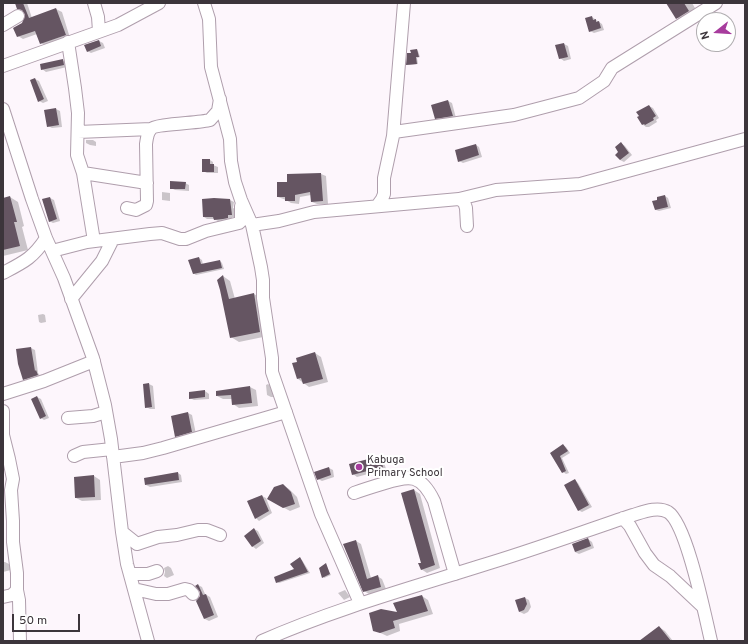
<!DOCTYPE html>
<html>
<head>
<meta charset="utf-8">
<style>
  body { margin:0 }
  #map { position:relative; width:748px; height:644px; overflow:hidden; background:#fdf6fc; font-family:Overpass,sans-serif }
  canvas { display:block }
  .frame { position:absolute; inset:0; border:4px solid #3c353b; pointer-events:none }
  .north { position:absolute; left:696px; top:12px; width:40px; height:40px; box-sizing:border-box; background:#fff; border:1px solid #b1aeb1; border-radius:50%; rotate:253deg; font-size:11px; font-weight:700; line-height:16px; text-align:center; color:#3c353b }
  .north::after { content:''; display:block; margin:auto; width:14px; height:18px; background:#a73c9d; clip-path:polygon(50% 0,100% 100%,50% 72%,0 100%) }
  .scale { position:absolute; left:12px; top:614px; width:68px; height:18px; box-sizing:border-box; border:2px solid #3c353b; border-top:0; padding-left:5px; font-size:12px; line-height:14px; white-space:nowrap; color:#3c353b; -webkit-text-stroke:3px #fff; paint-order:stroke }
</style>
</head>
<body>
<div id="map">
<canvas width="748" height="644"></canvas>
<div class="frame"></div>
<div class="north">N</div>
<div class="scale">50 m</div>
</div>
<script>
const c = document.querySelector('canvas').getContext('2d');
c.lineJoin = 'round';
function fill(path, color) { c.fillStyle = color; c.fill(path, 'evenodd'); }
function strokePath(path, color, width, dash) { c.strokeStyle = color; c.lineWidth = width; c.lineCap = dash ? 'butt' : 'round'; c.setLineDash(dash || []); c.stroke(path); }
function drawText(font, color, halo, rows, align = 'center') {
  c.font = font + ' Overpass,sans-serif'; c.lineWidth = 4; c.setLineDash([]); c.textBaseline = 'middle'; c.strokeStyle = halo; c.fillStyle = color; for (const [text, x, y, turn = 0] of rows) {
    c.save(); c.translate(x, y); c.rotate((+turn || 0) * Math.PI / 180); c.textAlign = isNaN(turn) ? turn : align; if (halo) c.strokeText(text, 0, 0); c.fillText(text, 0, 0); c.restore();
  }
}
const shadow = new Path2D(`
  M15,3h12l5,15 24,-9 6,3 8,26 -24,8 -5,-3 -4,-9 -14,5 -5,-3 9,-21 -4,-4 -6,-3z
  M667,3h25l3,5 -3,3 2,4 -11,7 -6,-4z
  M592,17l10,7 2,6 -10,3 -4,-2z
  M99,41l4,2 2,5 -14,5 -4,-2 -1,-5z
  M564,44l4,2 3,13 -7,2 -4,-3z
  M417,50l1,1 2,6 -3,1 1,6 -9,1h-2l5,-11z
  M62,60l4,2 1,5 -21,5 -4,-3z
  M35,79l4,2 9,20 -5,2 -4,-2z
  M448,101l4,2 4,15 -16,2 -4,-2z
  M649,106l4,2 6,10 -3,2 1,2 -8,5h-3l-4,-3z
  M56,109l4,2 2,16 -10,1 -4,-2z
  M86,140h7l3,2v4l-6,-1 -4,-2z
  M621,143l4,3 7,9 -8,7 -4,-2z
  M476,145l3,2 3,10 -19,6 -4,-2z
  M210,160l3,2v3l5,2v6h-11l-4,-2z
  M321,174l5,2 2,28h-11l-5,-2 -1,-7 -11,2 -1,7 -8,-1 -5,-3 -8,-3 10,-14z
  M185,183l4,2v6l-14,-1 -4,-2z
  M162,192l8,1v8l-8,-1z
  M665,196l3,2 3,10 -12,3 -3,-1 2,-12z
  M10,197l8,5 6,24 -2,1 6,23 -25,6v-57z
  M50,198l4,2 6,21 -7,2 -4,-2z
  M230,200l4,2 -1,6 2,1v8h-3v3l-14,1 -4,-2h-7l-3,-2z
  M199,258l3,2 1,5 17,-4 2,2 2,6 -28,6 -3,-2z
  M223,276l7,5 5,18 19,-5 8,5 6,37 -29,6 -8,-5z
  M43,314l2,1 1,7 -5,1 -2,-1 -1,-7z
  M31,348l4,2 3,23 3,4 -13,4 -4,-2 -7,-29z
  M315,353l6,4 7,25 -19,5 -11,-8z
  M149,384l4,2 2,23h-5l-4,-2z
  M268,384l4,3 3,10h-4l-4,-2 -1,-10z
  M250,387l6,3 2,16 -19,2 -6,-4 -1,-5h-9l-6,-3z
  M205,391l4,3v5l-15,1 -4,-2v-5z
  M37,397l4,2 8,19 -5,2 -3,-2z
  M188,413l4,2 4,19 -17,4 -3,-2 -4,-20z
  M563,445l3,2 4,6 -8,5 7,15 -3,1 -3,-2 -12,-19z
  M380,457l3,2 3,10 -29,8 -4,-3z
  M329,468l4,2 1,7 -12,4 -4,-2z
  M178,473l3,2 1,7 -32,5 -4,-2z
  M94,476l6,4 1,20 -19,1 -6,-3 -1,-20z
  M575,480l3,3 14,24 -10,5 -4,-2z
  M283,485l6,4 8,8 3,10 -10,4 -22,-12z
  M414,490l6,4 20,74 -13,5 -6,-4 1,-6z
  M262,496l4,2 6,15 -13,8 -3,-3z
  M254,529l4,2 6,12 -8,6 -4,-3z
  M588,539l4,3 2,6 -15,6 -4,-2z
  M356,541l5,3 10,34 6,-2 5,3 4,10 -17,5 -5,-3 -19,-46z
  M300,559l2,1 8,13 -31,10 -2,-1 18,-12z
  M3,562h2l4,2 2,6 -8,2z
  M326,565l5,10 -7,3 -4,-10z
  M168,566l3,2 3,7 -7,3 -3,-2 1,-4 -1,-4z
  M198,585l4,2 3,7 5,3 8,20 -9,4 -4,-2z
  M345,590l5,7 -6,3 -6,-7z
  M422,596l6,4 5,14 -34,10 1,7 -13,5 -13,-6z
  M525,598l4,2 2,7 -3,5 -4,2 -4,-2z
  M659,627l6,4 8,10h-28z`);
const building = new Path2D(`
  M15,3h8l6,15 27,-10 10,27 -26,9 -5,-13 -18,6 -4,-9 9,-5 3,-8 -3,-5 -5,-1z
  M666,3h18l5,8 -13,8z
  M592,16l1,4 3,-1v3l3,-1 2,7 -12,4 -4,-14z
  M99,40l2,6 -14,6 -3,-7z
  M564,43l4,14 -9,2 -4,-14z
  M417,49l2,8h-3l1,7 -11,1 1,-12h4l-1,-3z
  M63,59l1,6 -23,5 -1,-6z
  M35,78l9,21 -6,3 -8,-22z
  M448,100l5,16 -18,3 -4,-14z
  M649,105l7,11 -3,2 1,2 -9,5 -1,-1 -2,1 -5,-8 2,-1 -3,-4z
  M56,108l3,17 -12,2 -3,-17z
  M621,142l8,11 -9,7 -5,-5 3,-3 -3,-5z
  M476,144l3,11 -21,7 -3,-12z
  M202,159h8v5h4v8h-12z
  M321,173l2,28 -12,1 -1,-10 -15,3v6h-10v-4h-8v-15h10v-8z
  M170,181l16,1 -1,7h-15z
  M665,195l3,12 -13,3 -3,-9 5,-1v-3z
  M10,196l7,26h-3l6,24 -17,4v-52z
  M50,197l7,22 -8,3 -7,-23z
  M214,198l16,1 2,16h-4v3l-5,1 -9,1 -1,-3h-10l-1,-18z
  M199,257l2,7 19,-4 2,8 -29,6 -5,-14z
  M223,275l6,24 25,-6 6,39 -30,6 -10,-48 -3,-10z
  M31,347l4,24 1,-1 2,5 -15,5 -5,-16 -2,-15z
  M315,352l8,27 -20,5 -2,-6 -4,1 -5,-16 5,-1 -1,-4z
  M149,383l3,24 -7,1 -2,-24z
  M250,386l2,17 -20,2 -1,-10 -15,1v-5z
  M205,390v7l-16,2v-7z
  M37,396l9,20 -6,3 -9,-20z
  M188,412l4,20 -17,5 -4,-21z
  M563,444l5,7 -8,5 6,15 -4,2 -12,-20z
  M380,456l3,11 -31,8 -3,-11z
  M329,467l2,8 -14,5 -3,-8z
  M178,472l1,8 -34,5 -1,-7z
  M94,475l1,22 -20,1 -1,-21z
  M575,479l14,26 -11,6 -14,-26z
  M283,484l8,8 4,12 -12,4 -16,-9 7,-12z
  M414,489l21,76 -14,5 -3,-7h3l-20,-70z
  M262,495l7,16 -14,8 -8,-18z
  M254,528l7,13 -9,6 -8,-11z
  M588,538l3,8 -16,6 -3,-8z
  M356,540l11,39 11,-4 3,12 -18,5 -20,-48z
  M300,557l8,15 -32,11 -2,-6 20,-8 -4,-5z
  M326,563l4,11 -8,4 -3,-10z
  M198,584l5,11 3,-1 8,21 -10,4 -8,-18 4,-5v-4l-5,-6z
  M422,595l6,16 -35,10 2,7 -15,5 -7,-2 -4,-18 12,-4 16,3 -4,-9z
  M525,597l2,7 -3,6 -5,2 -4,-12z
  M659,626l12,15h-32z`);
const minor = new Path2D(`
  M94,3l4,14 1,14
  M204,3l5,16 2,48 19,72 1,22 4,21 6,18 11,25 9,42 2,13v18l9,60v14l49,142 39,89
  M3,25l15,-9
  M68,42l7,46 3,25 -1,42 6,18 11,68
  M3,66l115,-41 41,-22
  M3,109l29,90 14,39 18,40 29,80 12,47 6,34 11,93 5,32 21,77
  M78,132l73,-3
  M394,132l120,-17 65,-17 25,-17 8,-13 104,-65
  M83,173l64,10
  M459,199l37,-9 84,-6 165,-45
  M377,206l5,-7 2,-5v-16l9,-42 11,-133
  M127,208l9,2 10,-5 1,-4 -1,-57c1,-6 1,-11 5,-15 4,-5 49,-6 59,-9l8,-9 2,-12
  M252,225l27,-4 35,-9 145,-13 5,3 2,6 1,18
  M52,251l35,-9 63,-8 12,-1 18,6h6l20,-8 33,-8 2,-2v-15
  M3,273c21,-11 30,-15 43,-35
  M71,299l31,-38 11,-22
  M3,394l41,-13 50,-20
  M3,411v24l6,24 4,20 -2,11 2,31v21l4,31v17l2,10 1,41
  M68,418l25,-2 13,-4
  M74,456l9,-4 29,-3
  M113,457l30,-4 20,-5 123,-36
  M354,493c11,-4 21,-7 31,-10 25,-8 36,-9 49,18l21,73
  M623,518l7,8 15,27 9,12 16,11 33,31
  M122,532l15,12 21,-7 19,-2 21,-5h9l13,5
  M130,574h18l9,-3
  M134,589l22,5h12l17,-5 4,1 4,4
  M3,597l9,-2 5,-5
  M262,641c70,-31 145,-52 218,-75 51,-15 102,-34 153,-51 10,-3 25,-9 35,-3 19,12 37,104 43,129`);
const markers = [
  [359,467,4,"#a73c9d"]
];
const poiNames = [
  ["Kabuga",367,461],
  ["Primary School",367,474]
];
fill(shadow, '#0003');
fill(building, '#655562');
strokePath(minor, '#af9eac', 14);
strokePath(minor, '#fff', 12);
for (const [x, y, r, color] of markers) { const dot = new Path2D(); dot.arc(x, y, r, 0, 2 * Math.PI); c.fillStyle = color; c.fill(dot); strokePath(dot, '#fff', 1.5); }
drawText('11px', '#3c353b', '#fff', poiNames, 'left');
</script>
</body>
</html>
